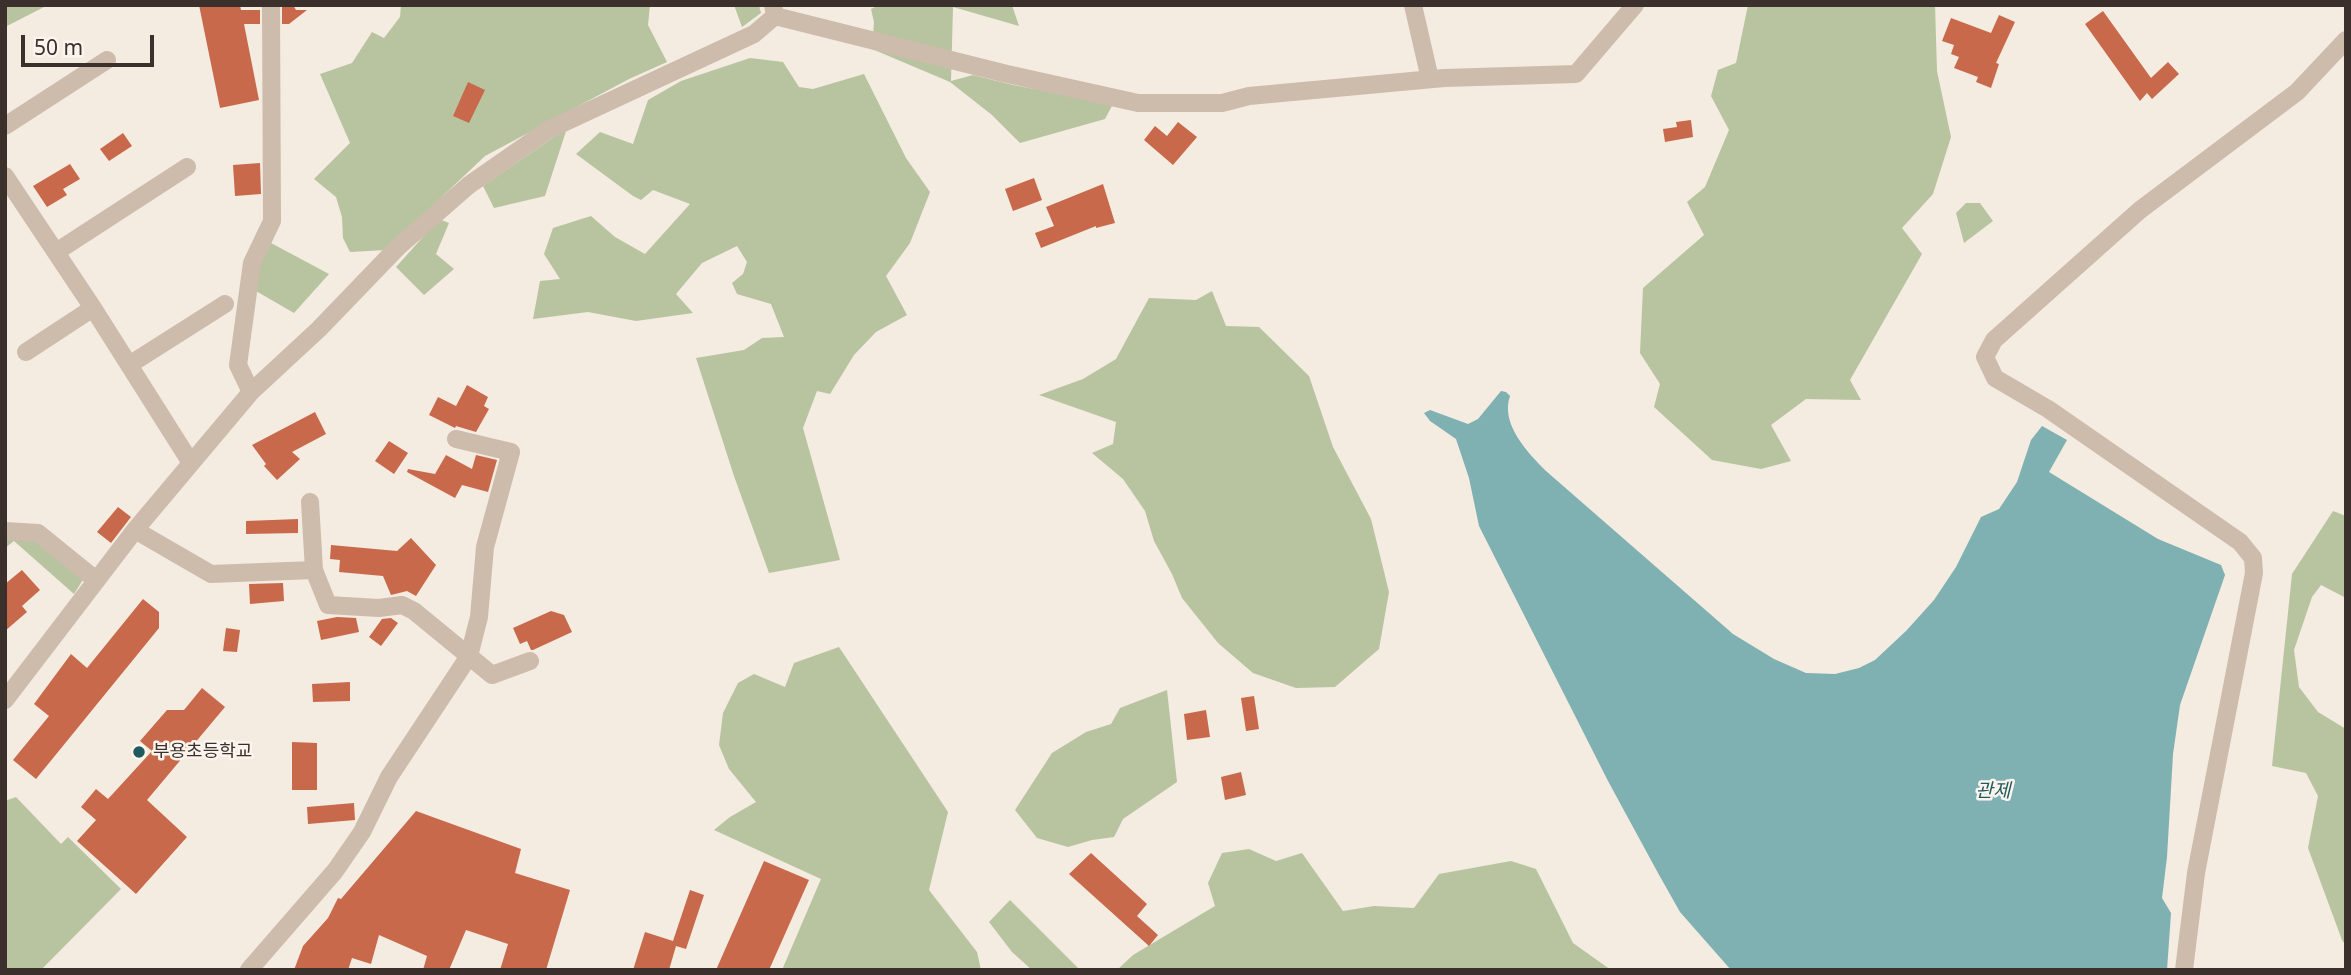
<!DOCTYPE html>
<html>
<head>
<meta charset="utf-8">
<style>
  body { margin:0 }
  #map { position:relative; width:2351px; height:975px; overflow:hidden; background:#f4ebe1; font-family:"Noto Sans",sans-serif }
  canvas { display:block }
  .frame { position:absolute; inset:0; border:7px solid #3b302b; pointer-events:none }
  .scale { position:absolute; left:21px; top:35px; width:133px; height:32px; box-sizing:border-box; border:4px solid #3b302b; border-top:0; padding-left:9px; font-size:21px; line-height:24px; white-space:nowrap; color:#3b302b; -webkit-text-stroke:5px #fbf5ee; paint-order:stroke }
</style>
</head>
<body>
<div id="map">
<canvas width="2351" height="975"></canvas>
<div class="frame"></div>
<div class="scale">50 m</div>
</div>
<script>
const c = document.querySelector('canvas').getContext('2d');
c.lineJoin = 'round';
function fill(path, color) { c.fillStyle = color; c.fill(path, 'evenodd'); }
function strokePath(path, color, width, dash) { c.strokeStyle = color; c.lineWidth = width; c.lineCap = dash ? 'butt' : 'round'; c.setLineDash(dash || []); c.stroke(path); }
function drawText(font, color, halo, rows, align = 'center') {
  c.font = font + ' "Noto Sans","Noto Sans KR",sans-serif'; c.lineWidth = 5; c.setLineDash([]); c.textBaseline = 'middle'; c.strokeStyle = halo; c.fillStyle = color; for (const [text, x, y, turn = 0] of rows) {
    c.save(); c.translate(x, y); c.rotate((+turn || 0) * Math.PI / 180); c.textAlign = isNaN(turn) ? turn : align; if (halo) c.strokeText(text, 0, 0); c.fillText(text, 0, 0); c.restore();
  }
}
const green = new Path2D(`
  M5,5h43l-43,22z
  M401,5h249l-2,20 19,37 -38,17 -144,77 -99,94 -36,2 -7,-14 -1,-21 -6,-20 -22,-18 36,-36 -30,-69 32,-11 20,-31 12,6 16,-21z
  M734,5h25l2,8 -19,14z
  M879,5h133l7,21 -66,-19 -2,74 22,-6 40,10 100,19 -8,15 -85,24 -28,-28 -42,-33 -78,-33 2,-27 -3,-13z
  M1748,5h187l2,66 14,66 -18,57 -31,34 20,26 -72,126 11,20 -55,-1 -35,26 20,36 -30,8 -49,-9 -58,-53 6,-23 -20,-31 3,-65 61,-53 -17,-33 18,-15 24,-57 -18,-34 7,-26 18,-7z
  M750,58l33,4 16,25 14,2 51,-15 42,84 24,34 -20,51 -24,33 21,39 -31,17 -22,23 -24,39 -13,-3 -14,37 37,132 -71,13 -35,-97 -38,-118 48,-8 18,-12 22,-1 -13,-33 -34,-10 -5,-11 11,-9 4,-12 -10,-16 -35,17 -26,31 17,19 -57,8 -48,-9 -55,7 7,-38 20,-2 -16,-25 9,-26 38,-12 24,21 30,17 45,-50 -37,-14 -12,10 -8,-4 -57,-42 24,-22 33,12 15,-44 33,-19z
  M567,128l-22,68 -51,12 -11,-22z
  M1966,203h14l13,18 -29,22 -8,-30z
  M439,219l10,4 -13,31 18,15 -30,26 -28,-28z
  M271,243l58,31 -35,39 -38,-22 1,-21z
  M1212,291l14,35 33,1 50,49 24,71 38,72 18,73 -10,57 -44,38 -39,1 -43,-15 -35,-30 -36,-45 -10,-24 -18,-33 -9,-30 -22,-32 -31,-26 21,-9 3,-22 -77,-27 44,-16 33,-20 33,-61 47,2z
  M2333,511l13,5v82l-25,-13 -9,12 -18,53 5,37 19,25 28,17v217l-4,-6 -34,-92 10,-52 -12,-23 -34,-7 20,-192z
  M5,535l31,3 48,40 -10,16 -60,-53 -9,7z
  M839,647l109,165 -19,78 48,62 4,18h-199l39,-91 -107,-49 16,-13 26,-15 -27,-33 -10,-24 4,-32 15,-30 16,-9 31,13 9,-24z
  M1167,690l10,92 -54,37 -9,18 -22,3 -24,7 -31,-9 -22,-28 37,-57 34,-21 25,-8 9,-16z
  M16,797l45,47 7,-7 53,52 -80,81h-36v-169z
  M1249,849l27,12 26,-8 41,58 31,-5 40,2 25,-34 72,-13 25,8 37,74 38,27h-494l16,-15 82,-49 -7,-23 14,-30z
  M1010,900l70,70h-48l-20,-18 -23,-30z`);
const water = new Path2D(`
  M1501,391l5,1 4,4c-10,28 18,57 36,75l187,163 41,25 32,14 29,1 24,-6 16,-8 31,-29 28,-31 22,-33 25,-50 18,-8 18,-27 14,-42 11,-14 25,14 -18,32 109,67 63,26 4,10 -45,130 -7,49 -6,103 -5,41 9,15 -4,57h-436l-51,-58 -22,-39 -50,-92 -129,-255 -10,-48 -13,-39 -26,-18 -6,-8 6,-3 38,14 10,-5z`);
const building = new Path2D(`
  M199,5h41l1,5h19v14h-16l15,76 -39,8z
  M282,5h11l3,5h11l-18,14h-7z
  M2103,11l48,67 17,-16 11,12 -27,25 -5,-6 -7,8 -55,-77z
  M1999,15l16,7 -19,41 3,1 -8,24 -15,-6 2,-5 -24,-9 5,-11 -8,-3 3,-9 -12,-4 9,-23 40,15z
  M468,82l17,8 -16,33 -16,-7z
  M1691,120l2,17 -28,5 -2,-13 14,-2 -1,-5z
  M1178,122l19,15 -24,28 -29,-25 11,-14 12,10z
  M123,133l9,13 -23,15 -9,-12z
  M260,163l1,31 -26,2 -2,-31z
  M70,164l10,15 -17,10 4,6 -20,12 -14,-21z
  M1034,178l8,22 -29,11 -8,-22z
  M1103,184l12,39 -19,5v-2l-55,22 -6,-15 19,-7 -8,-19z
  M467,385l21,12 -4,9 5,3 -13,23 -20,-6 -1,2 -26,-13 9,-18 18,9z
  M315,412l11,22 -34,18 8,7 -23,21 -13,-14 2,-2 -14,-19z
  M389,441l19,12 -14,21 -19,-13z
  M446,455l26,14 4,-14 21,5 -9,32 -26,-7 -7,13 -48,-26 1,-3 27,5z
  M118,507l13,10 -20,26 -14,-11z
  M298,519v14l-52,1v-13z
  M411,538l25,27 -20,31 -9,-5 -16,4 -8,-19 -44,-4 1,-12 -10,-1 1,-14 66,6z
  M22,570l18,20 -18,16 5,6 -22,19v-47z
  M283,583l1,18 -34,3 -1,-20z
  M143,599l16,13v16l-123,151 -23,-19 36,-44 -15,-12 37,-50 16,14z
  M551,611l13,4 8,17 -39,18h-2l-4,-9 -7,3 -7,-16z
  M337,617l19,1 3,14 -38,8 -4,-19z
  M391,618l7,5 -17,23 -12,-9 13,-18z
  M226,628l14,2 -3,22 -14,-1z
  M350,682v19l-37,1 -1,-18z
  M202,688l23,19 -78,93 40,37 -51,57 -59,-53 19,-21 -15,-13 15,-18 12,10 44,-48 -12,-10 27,-31h17z
  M1254,696l5,33 -13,2 -5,-33z
  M1206,710l4,27 -23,3 -3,-26z
  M292,742l25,1v47h-25z
  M1241,772l5,23 -21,5 -4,-23z
  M354,803l1,17 -47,4 -1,-17z
  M416,811l105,38 -6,24 55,17 -24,80h-46l8,-26 -42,-14 -17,40h-26l4,-14 -48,-21 -8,29 -19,-6 -4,12h-54l9,-24 25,-28 10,-20 3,1z
  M1091,853l56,51 -10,12 21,19 -9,11 -80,-72z
  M764,861l45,19 -40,90h-53z
  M690,890l14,5 -18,54 -10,-3 -7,24h-36l12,-38 28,9z`);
const minor = new Path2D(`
  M1413,5l17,74
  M775,16l232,58 131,29h84l27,-7 195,-18 132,-4 59,-69
  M5,126l102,-66
  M5,176l88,132 98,155
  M56,252l131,-85
  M26,352l67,-44
  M129,365l96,-61
  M251,392l-13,-27 14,-102 20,-42 -1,-216
  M310,502l4,68
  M135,530l76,44 103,-4 14,35 51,3 23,-3 12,6 78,64 38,-14
  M5,531l33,2 58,47
  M5,700l130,-170 116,-138 68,-63 79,-82 71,-62 79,-55 206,-96 21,-18 -2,-11
  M249,970l86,-99 27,-39 27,-55 80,-121 10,-39 6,-70 26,-95 -55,-13
  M2184,970l12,-97 58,-300 -1,-15 -13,-16 -192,-133 -53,-31 -10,-21 9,-17 146,-130 157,-118 49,-52`);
const markers = [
  [139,752,7,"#1f5a5e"]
];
const poiNames = [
  ["부용초등학교",153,752]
];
const waterNames = [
  ["관제",1993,792]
];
fill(green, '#b8c4a0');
fill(water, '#7fb0b2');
fill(building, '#c8694b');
strokePath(minor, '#cdbbac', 18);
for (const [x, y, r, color] of markers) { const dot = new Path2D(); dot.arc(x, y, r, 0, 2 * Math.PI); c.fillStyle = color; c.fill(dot); strokePath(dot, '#fbf5ee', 2.5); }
drawText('18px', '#3b302b', '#fbf5ee', poiNames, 'left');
drawText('italic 19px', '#1f5a5e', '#fbf5ee', waterNames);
</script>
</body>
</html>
